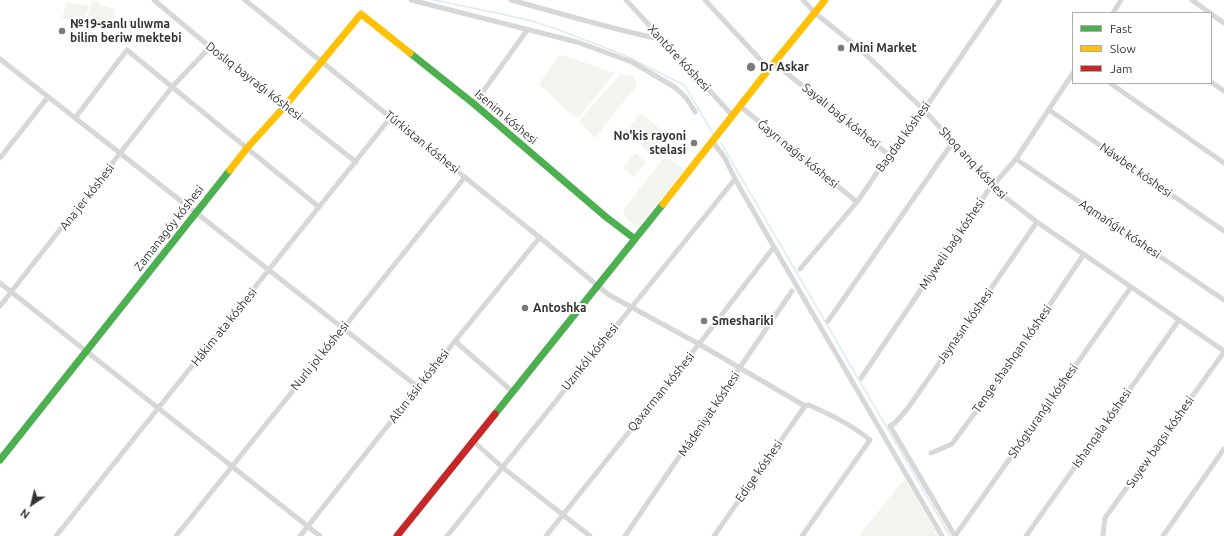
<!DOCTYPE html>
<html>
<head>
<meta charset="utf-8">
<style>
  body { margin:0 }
  #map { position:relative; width:1224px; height:536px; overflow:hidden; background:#fff; font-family:Ubuntu,sans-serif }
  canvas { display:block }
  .legend { position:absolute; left:1072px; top:12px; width:140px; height:72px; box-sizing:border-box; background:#fff; border:1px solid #adadad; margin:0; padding:5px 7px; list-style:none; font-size:12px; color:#333 }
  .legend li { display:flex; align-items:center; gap:8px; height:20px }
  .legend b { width:20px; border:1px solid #adadad }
  .north { position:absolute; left:12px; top:484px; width:40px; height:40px; -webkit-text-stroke:3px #fff; paint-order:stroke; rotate:215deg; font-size:11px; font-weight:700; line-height:16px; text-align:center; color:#333 }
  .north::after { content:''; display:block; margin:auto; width:14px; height:18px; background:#333; clip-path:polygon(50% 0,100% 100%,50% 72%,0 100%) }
</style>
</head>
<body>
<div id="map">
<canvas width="1224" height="536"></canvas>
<ul class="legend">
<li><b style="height:5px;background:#4caf50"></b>Fast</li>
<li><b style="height:5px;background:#ffc107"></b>Slow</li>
<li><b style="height:5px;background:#c62828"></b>Jam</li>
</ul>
<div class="north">N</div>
</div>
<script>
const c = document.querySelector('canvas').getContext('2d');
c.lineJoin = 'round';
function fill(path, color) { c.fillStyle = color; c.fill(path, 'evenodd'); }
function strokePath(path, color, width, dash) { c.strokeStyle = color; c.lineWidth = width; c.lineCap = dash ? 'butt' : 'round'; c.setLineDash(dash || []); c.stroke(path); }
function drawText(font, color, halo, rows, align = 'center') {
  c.font = font + ' Ubuntu,sans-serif'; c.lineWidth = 4; c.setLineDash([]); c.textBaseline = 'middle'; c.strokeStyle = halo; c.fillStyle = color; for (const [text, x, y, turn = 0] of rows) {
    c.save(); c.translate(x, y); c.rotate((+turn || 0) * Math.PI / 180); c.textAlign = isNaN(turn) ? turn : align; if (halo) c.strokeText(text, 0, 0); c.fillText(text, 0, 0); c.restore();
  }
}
const green = new Path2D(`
  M92,0l8,2 -1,3 16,4 -4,16 -24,-3z
  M67,2l22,4 -4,15 -23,-3z
  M562,55l53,18 -36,44 -7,-2 -33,-31 19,-27z
  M620,74l13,2 4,9 -42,53 -16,-17z
  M641,113l26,22 -16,19 -10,-8 4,-6 -15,-14z
  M635,153l11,9 -12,15 -11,-9z
  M667,158l15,9 1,4 -44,55h-4l-12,-12 1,-5 39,-50z
  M906,480l32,56h-79l42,-53z`);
const stream = new Path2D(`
  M434,0l58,12 40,9 27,9 65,25 60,30 30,50
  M721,143l229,393`);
const street = new Path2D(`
  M154,0l56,47 146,115
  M245,0l299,241 65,54 90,49 106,62 4,-1c22,10 43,20 61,35l-68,96
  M411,0l166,42 55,20 44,26 11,11 8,13
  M511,0c49,13 99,29 149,39
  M626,0l107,116
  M705,0l64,69
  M803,0l12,13 46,37 63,60 78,85 35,27 187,129
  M1192,0l18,13
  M1113,13l8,-13
  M1211,14l13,9
  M0,59l418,328
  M774,63l115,92
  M1211,82l13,9
  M1110,83l114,80
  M474,104l54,-75
  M740,106l117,96
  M1049,110l175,121
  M75,118l52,-68 192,157
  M713,142l12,16 10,21 39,68 168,289
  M0,158l48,-61
  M1016,159l208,141
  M800,269l57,-67 32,-47 35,-45 76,-110
  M0,283l320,253
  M0,306l172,-219 38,-40
  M828,321l125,-179
  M455,341l58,51
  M861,378l126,-186 29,-33 57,-86
  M473,441l29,26 88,69
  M931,453l21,-9 42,-57 90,-133
  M1103,535l2,-17 119,-166
  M56,536l335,-419
  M176,536l289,-359
  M300,536l155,-195 85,-104
  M447,536l288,-357
  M546,536l153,-192 75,-97
  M625,536l167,-245
  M714,536l91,-130
  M955,536l-65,-110 5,-3 13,-15 129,-186
  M955,536l176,-249
  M1026,536l153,-216
  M1163,536l61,-87`);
const fast = new Path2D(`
  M410,53l64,51 132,113 29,22
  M495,414l168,-210
  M0,460l230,-290`);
const slow = new Path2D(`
  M230,170l17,-22 38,-42 76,-92 49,39
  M663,204l106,-135 56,-69`);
const jam = new Path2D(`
  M397,536l98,-122`);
const markers = [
  [62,31,4,"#7a7a7a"],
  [841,48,4,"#7a7a7a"],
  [751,67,5,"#7a7a7a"],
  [694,143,4,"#7a7a7a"],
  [525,308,4,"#7a7a7a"],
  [704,321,4,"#7a7a7a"]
];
const poiNames = [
  ["№19-sanlı ulıwma",70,24],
  ["bilim beriw mektebi",70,38],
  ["Mini Market",849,48],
  ["Dr Askar",760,67],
  ["No'kis rayoni",686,136,"right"],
  ["stelasi",686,150,"right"],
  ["Antoshka",533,308],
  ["Smeshariki",712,321]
];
const streetNames = [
  ["Xantóre kóshesi",679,58,47],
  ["Doslıq bayraǵı kóshesi",254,81,38],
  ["Sayalı baǵ kóshesi",841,116,39],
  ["Isenim kóshesi",506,117,40],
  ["Bagdad kóshesi",903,137,-54],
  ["Túrkistan kóshesi",422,142,39],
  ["Ǵayrı naǵıs kóshesi",798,154,39],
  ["Shoq arıq kóshesi",973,163,47],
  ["Náwbet kóshesi",1136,170,35],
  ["Ana jer kóshesi",87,197,-52],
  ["Zamanagóy kóshesi",169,228,-52],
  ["Aqmańǵıt kóshesi",1120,229,34],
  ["Miyweli baǵ kóshesi",952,244,-56],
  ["Jaynasın kóshesi",965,326,-55],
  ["Hákim ata kóshesi",224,327,-51],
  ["Nurlı jol kóshesi",320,356,-51],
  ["Uzınkól kóshesi",590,357,-51],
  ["Tenge shashqan kóshesi",1012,359,-55],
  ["Altın ásir kóshesi",419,386,-52],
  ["Qaxarman kóshesi",661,392,-51],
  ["Shógturanǵıl kóshesi",1043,411,-55],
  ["Mádeniyat kóshesi",709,414,-56],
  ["Ishanqala kóshesi",1102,428,-55],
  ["Suyew baqsı kóshesi",1160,442,-55],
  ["Edige kóshesi",759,471,-55]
];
fill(green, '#f1f5ed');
strokePath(stream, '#ddebf3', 1.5);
strokePath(street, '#d7d7d7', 5);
strokePath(fast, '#4caf50', 7);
strokePath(slow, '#ffc107', 7);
strokePath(jam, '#c62828', 7);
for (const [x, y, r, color] of markers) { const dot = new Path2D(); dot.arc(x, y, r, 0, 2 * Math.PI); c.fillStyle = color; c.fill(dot); strokePath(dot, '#fff', 1.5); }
drawText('bold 12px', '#333', '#fff', poiNames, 'left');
drawText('12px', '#333', '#fff', streetNames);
</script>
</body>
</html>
